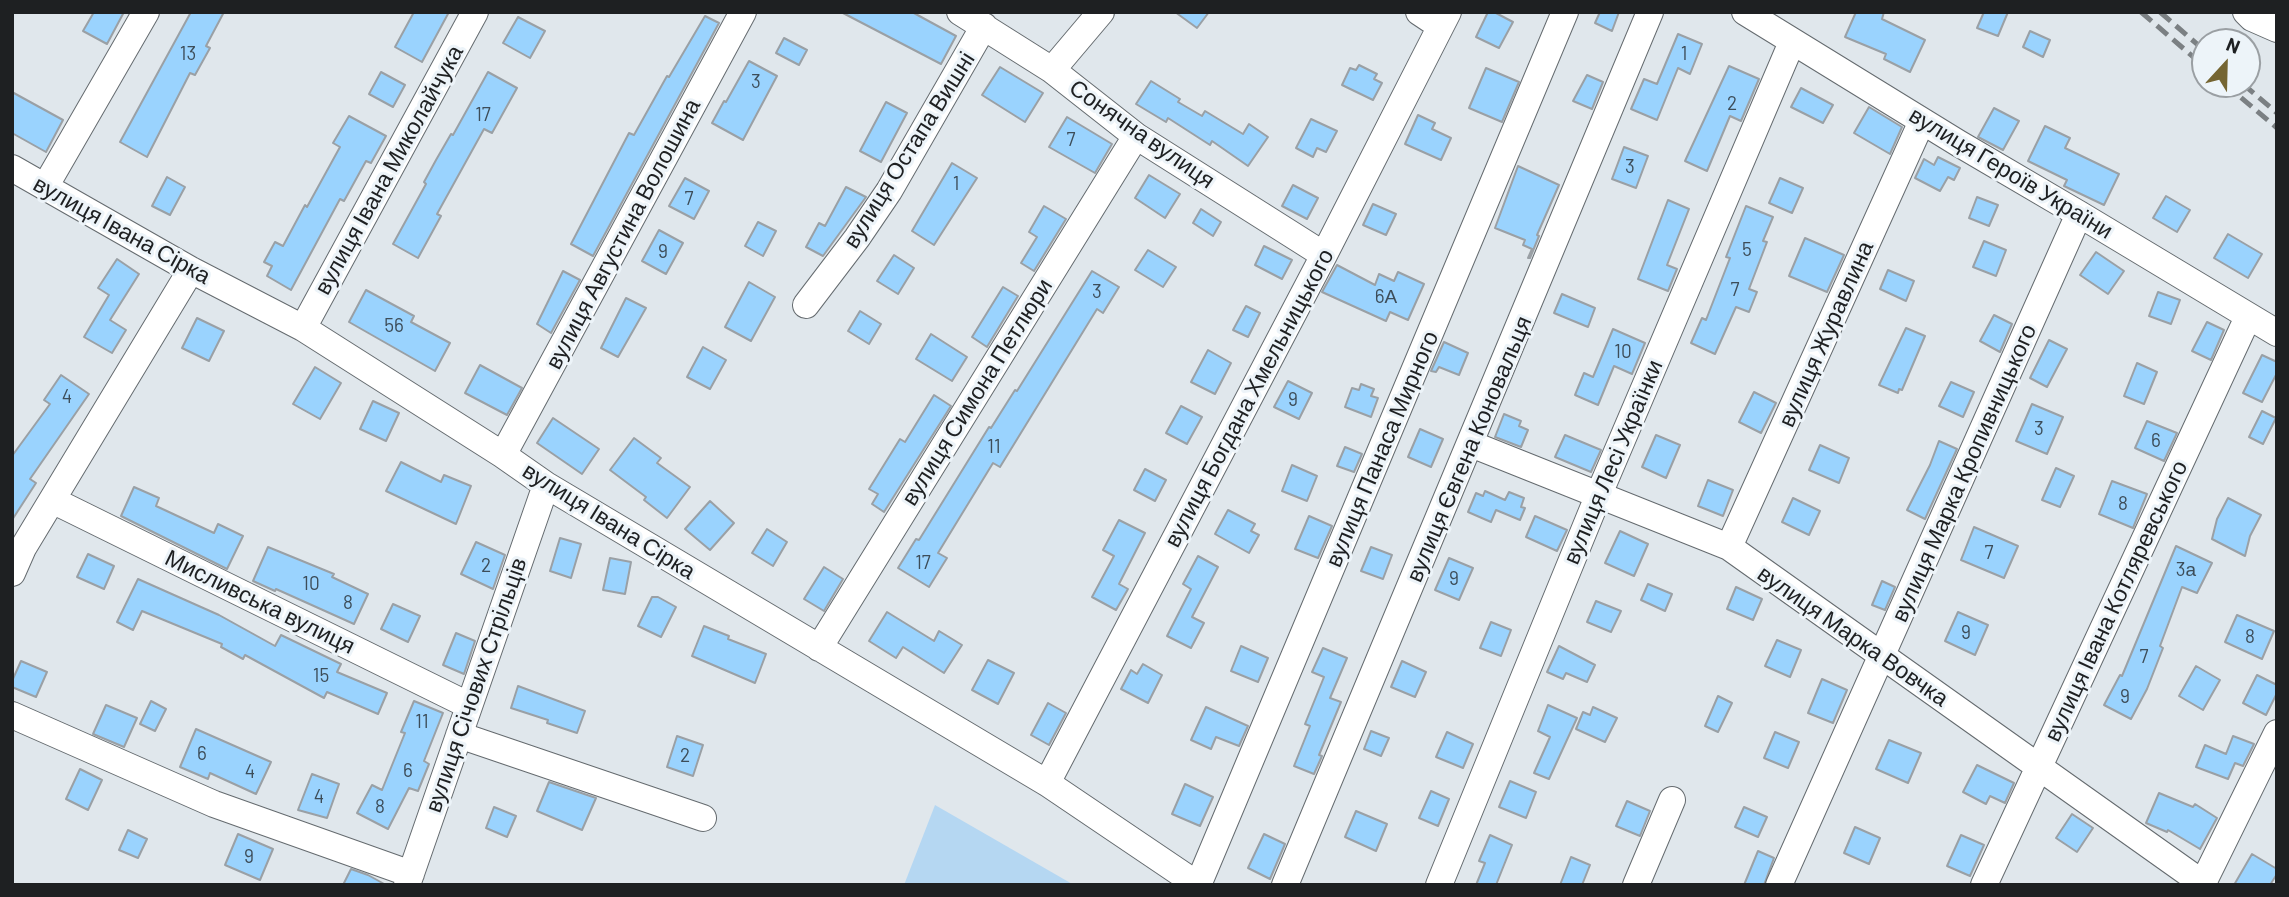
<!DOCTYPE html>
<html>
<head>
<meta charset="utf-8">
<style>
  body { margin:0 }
  #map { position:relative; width:2289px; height:897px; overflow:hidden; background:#e0e7ec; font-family:Barlow,sans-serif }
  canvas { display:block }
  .frame { position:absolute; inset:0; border:14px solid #1e2022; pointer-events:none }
  .north { position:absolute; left:2191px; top:28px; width:70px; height:70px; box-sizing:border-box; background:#edf4f9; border:2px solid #9a9fa3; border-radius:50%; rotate:22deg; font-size:19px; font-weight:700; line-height:28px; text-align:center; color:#1e2022 }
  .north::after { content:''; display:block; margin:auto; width:24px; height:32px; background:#756532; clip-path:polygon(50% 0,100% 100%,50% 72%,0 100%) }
</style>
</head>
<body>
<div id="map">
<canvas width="2289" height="897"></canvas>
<div class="frame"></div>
<div class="north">N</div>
</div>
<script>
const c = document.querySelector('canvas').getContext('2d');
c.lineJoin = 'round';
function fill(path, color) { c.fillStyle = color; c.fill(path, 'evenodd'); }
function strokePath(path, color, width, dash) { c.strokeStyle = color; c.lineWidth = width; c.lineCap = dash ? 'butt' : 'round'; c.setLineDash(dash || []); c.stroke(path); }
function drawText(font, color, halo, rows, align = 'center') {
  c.font = font + ' Barlow,sans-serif'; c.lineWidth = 6; c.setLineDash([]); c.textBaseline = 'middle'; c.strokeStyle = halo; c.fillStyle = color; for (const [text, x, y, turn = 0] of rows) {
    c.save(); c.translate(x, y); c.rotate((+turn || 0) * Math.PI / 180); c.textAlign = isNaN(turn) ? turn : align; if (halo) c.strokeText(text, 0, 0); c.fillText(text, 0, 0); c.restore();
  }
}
const green = new Path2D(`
  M935,805l139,80h-170z`);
const building = new Path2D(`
  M94,12h30l-17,32 -24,-13z
  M191,12h33l-18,34 4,2 -15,27 -5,-2 -43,84 -27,-15z
  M414,12h35l-27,50 -27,-15z
  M841,12h71l44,24 -15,28z
  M1175,12h34l-12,16z
  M1488,12h6l19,10 -14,26 -23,-11z
  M1600,12h19l-7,19 -17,-8z
  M1856,12h28l-2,7 43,21 -15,32 -26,-13 2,-5 -41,-17z
  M1984,12h24l-10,24 -21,-8z
  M705,16l14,7 -126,233 -22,-12 58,-111 5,2 33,-59 2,1z
  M518,17l27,14 -15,27 -27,-15z
  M2030,31l20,9 -7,17 -20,-10z
  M1678,34l24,10 -12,30 -12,-6 -21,52 -26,-11 13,-30 13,5z
  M784,38l23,12 -8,15 -23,-12z
  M749,61l28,15 -34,64 -31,-17 12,-22 2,1z
  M1359,65l18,9 -3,5 8,4 -9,17 -31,-15 8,-17 6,2z
  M1729,66l30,13 -18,42 -11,-5 -23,55 -22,-10z
  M1000,67l43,26 -18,29 -43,-27z
  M1486,68l33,14 -17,40 -33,-14z
  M381,72l24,13 -12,22 -24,-13z
  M488,72l29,16 -25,45 -8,-4 -47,85 4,2 -23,42 -25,-14 33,-60 -2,-2 12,-22 15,-26 2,1z
  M1587,75l16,7 -11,27 -19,-8z
  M1151,81l29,18 -2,3 24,14 3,-5 38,23 6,-10 19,13 -20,29 -36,-25 -2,4 -42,-27 -2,4 -30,-18z
  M1801,88l32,17 -10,18 -32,-16z
  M12,92l51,28 -17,32 -34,-19z
  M886,102l21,11 -26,49 -21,-11z
  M1869,107l33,20 -12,27 -36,-21z
  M1994,108l25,13 -16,29 -25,-13z
  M1418,115l17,8 -3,6 19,9 -10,22 -36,-16z
  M349,116l37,20 -15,27 -5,-2 -22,40 -4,-2 -49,91 -24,-14 5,-10 -8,-4 11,-20 8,4 22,-41 2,2 33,-60 -7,-4z
  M1067,117l45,27 -17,29 -46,-26z
  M1311,119l26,12 -11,21 -9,-4 -4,9 -17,-9z
  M2045,126l25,12 -5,10 54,26 -15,31 -40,-19 3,-6 -39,-19z
  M1624,147l24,9 -12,32 -24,-9z
  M1938,157l22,11 -6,12 -6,-3 -8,14 -25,-13 9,-19 10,6z
  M952,163l25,15 -43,67 -22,-14z
  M1518,166l41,19 -22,50 2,1 -9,22h-2l4,-9 -9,-4 2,-5 -30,-12z
  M1149,175l31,19 -15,24 -30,-20z
  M167,177l18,10 -15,28 -18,-9z
  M685,178l24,13 -15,28 -25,-13z
  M1780,178l23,10 -11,25 -23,-10z
  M1293,185l25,13 -11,21 -25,-13z
  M846,187l20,10 -43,59 -17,-9 13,-24 6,3z
  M2166,196l24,14 -13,22 -24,-14z
  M1977,197l21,8 -9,21 -20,-8z
  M1668,200l21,9 -22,56 10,4 -9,22 -30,-12z
  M1373,204l23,10 -10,21 -23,-10z
  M1044,206l22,13 -32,52 -13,-8 16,-26 -8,-5z
  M1746,206l27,11 -10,24 4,1 -18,47 8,3 -8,20 -13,-5 -21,47 -24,-11 11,-25 4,2 24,-62 -4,-1z
  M1201,209l20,13 -8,14 -20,-13z
  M758,222l18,9 -13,25 -18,-10z
  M659,230l24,13 -17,31 -24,-13z
  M2228,234l34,20 -14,24 -34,-20z
  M1805,238l39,17 -17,37 -38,-16z
  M1984,241l22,9 -10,26 -23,-9z
  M1264,246l28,14 -10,19 -27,-14z
  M1148,250l28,17 -13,20 -28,-17z
  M2096,252l28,19 -16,23 -28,-19z
  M894,255l20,13 -16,26 -21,-13z
  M117,259l22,15 -29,46 16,10 -14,23 -28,-16 25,-42 -11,-7z
  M1337,265l38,20 4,-11 15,7 4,-9 26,12 -16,36 -18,-8 -4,9 -64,-29z
  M1888,270l26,11 -8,20 -26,-12z
  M563,271l17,9 -29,53 -14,-9z
  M1092,271l27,16 -16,26 -6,-4 -97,158 -7,-4 -55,90 9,5 -18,29 -31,-19 18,-29 3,1 70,-113 2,1 24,-38 2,1z
  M749,282l26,15 -24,44 -26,-14z
  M1003,287l15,9 -31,51 -15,-10z
  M366,290l48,26 -3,6 39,21 -15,28 -86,-49z
  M2158,292l22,8 -9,24 -22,-8z
  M1562,294l33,14 -7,19 -34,-14z
  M626,298l20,10 -28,49 -17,-9z
  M1246,306l14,7 -12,24 -15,-7z
  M860,311l21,13 -12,20 -21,-13z
  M1994,315l18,9 -12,28 -20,-11z
  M197,318l27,13 -15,30 -27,-13z
  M2207,322l17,8 -13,30 -19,-9z
  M1906,328l19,8 -23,54 -3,-1 -1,4 -19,-8z
  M1613,329l32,14 -13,31 -18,-8 -16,39 -23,-10 9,-22 9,4z
  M931,334l36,23 -15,24 -36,-22z
  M2049,340l18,9 -20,38 -17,-9z
  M1444,342l24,11 -9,22 -20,-8 -3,5 -5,-1z
  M703,347l23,13 -16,29 -23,-12z
  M1208,350l23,13 -16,31 -24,-12z
  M2262,355l15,7v11l-15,29 -19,-9z
  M2137,363l20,9 -13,32 -20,-8z
  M480,365l42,23 -15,27 -42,-22z
  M315,367l26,16 -21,36 -27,-15z
  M61,375l28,19 -59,85 6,4 -24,37v-64l38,-52 -6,-4z
  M1288,381l24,12 -13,26 -25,-12z
  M1951,382l23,10 -11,25 -24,-11z
  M1361,384l13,5 -3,7 7,2 -7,19 -26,-10 7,-19 7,2z
  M1754,392l22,11 -15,30 -22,-11z
  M934,395l17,11 -67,106 -12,-8 6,-10 -9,-5 31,-50 5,3z
  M373,401l26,12 -13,28 -26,-12z
  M2032,404l31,13 -16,37 -31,-13z
  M1181,406l21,11 -15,27 -21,-11z
  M2262,411l14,7 -13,26 -14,-7z
  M1504,414l17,7 -2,5 9,4 -7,17 -26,-10z
  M553,418l46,31 -17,25 -45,-31z
  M2147,421l30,12 -13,28 -29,-13z
  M1420,429l23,10 -12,28 -23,-10z
  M1565,435l36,15 -10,22 -36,-15z
  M1656,435l24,10 -14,33 -24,-11z
  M634,438l27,20 -4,5 33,24 -23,31 -23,-18 2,-3 -36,-27z
  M1939,441l18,8 -32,70 -18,-9 23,-45z
  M1820,445l29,13 -10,25 -30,-13z
  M1345,447l17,7 -8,18 -17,-6z
  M401,462l40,20 3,-7 27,11 -15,38 -70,-33z
  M1292,465l25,11 -10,25 -25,-10z
  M2056,468l18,8 -14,31 -18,-7z
  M1145,469l21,11 -11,21 -21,-11z
  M1708,480l25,10 -10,26 -25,-10z
  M2112,481l35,13 -14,34 -34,-14z
  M134,487l25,11 -3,8 58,27 4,-9 25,12 -16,33 -106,-53z
  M1485,491l20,9 4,-8 15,6 -3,9 4,1 -5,12 -24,-10 -5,12 -23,-10 8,-19 7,3z
  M1793,498l27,13 -11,24 -27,-13z
  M2228,498l33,17 -11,21 -5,20 -33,-17 5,-20z
  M710,501l24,22 -24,27 -25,-21z
  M1228,510l27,14 -4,7 8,4 -10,18 -34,-19z
  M1309,516l23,10 -14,32 -23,-9z
  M1535,516l32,14 -10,21 -31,-14z
  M1119,520l26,13 -26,51 9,5 -12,21 -24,-13 22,-41 -11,-6z
  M1974,527l44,19 -14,32 -43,-18z
  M767,529l20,13 -14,24 -21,-13z
  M1620,531l28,13 -14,32 -29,-13z
  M560,538l21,6 -10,34 -21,-7z
  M476,542l29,13 -12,34 -32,-15z
  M2176,546l36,17 -15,30 -15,-6 -22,59 3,2 -16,41 -16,30 -27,-14 16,-30 2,1z
  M268,547l66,27 -2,3 36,17 -14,30 -78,-35 -1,2 -22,-10z
  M1371,547l21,8 -9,24 -22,-8z
  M88,554l26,12 -10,23 -27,-12z
  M1198,556l20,11 -26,50 12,6 -13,25 -24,-12 24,-47 -8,-5z
  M610,558l21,4 -6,32 -22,-4z
  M1449,558l24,10 -14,32 -24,-10z
  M824,567l19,12 -19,32 -20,-12z
  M138,579l81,36 56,31 6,-11 60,29 -4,8 50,21 -9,21 -51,-22 -3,6 -79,-43 -2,4 -22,-12 1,-3 -80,-33 -9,19 -16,-8z
  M1882,581l13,6 -10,23 -13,-5z
  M1648,584l24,10 -7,17 -24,-11z
  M1736,587l26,12 -9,21 -26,-11z
  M652,597h6l18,10 -15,30 -23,-11z
  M1596,601l25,10 -10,21 -24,-10z
  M393,604l27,12 -12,26 -27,-13z
  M887,612l47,29 5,-10 23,14 -18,28 -41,-26 -7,11 -27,-17z
  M1958,612l30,13 -13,30 -30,-14z
  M2237,615l37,16 -12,28 -37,-17z
  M1491,622l20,8 -10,26 -21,-8z
  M704,626l25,10 -1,3 38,15 -11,29 -63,-27z
  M456,633l19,8 -11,33 -21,-9z
  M1777,640l24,10 -11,27 -25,-11z
  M1241,646l27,12 -10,24 -27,-11z
  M1559,646l36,19 -8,17 -21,-9 -3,6 -16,-7z
  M1323,648l24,10 -17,40 11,4 -22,53 3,1 -8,18 -20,-8 16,-40 -5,-2 19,-47 -12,-5z
  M988,660l26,13 -16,31 -26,-14z
  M21,661l26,11 -11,25 -24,-10v-6z
  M1402,661l24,11 -11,25 -24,-10z
  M1143,664l19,11 -14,28 -27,-14 10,-19 6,4z
  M2196,666l24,14 -17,30 -24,-14z
  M2257,675l20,10v8l-11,22 -23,-12z
  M1822,679l25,11 -14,33 -25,-10z
  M518,686l67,25 -8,22 -30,-10 1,-3 -37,-12z
  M1718,696l14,7 -14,29 -13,-6z
  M151,701l15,8 -11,22 -15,-7z
  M414,701l29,12 -19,48 5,3 -11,27 -9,-3 -21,41 -31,-16 15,-28 10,5 23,-57 -4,-1z
  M1048,703l18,10 -17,32 -18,-10z
  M106,705l31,13 -13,29 -31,-13z
  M1548,705l29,13 -28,61 -15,-6 16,-36 -12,-6z
  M1206,707l42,19 -9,20 -23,-9 -5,12 -20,-9z
  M1593,707l24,11 -12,24 -29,-13 7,-17 7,3z
  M196,729l75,33 -15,32 -46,-21 -2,6 -28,-12z
  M1371,731l18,7 -8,18 -17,-7z
  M1447,732l26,12 -10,24 -27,-11z
  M1775,732l24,10 -11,26 -24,-10z
  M677,736l26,9 -10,31 -26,-9z
  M2233,736l21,8 -11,22 -8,-3 -7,16 -32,-12 9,-22 21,9z
  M1889,740l32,13 -13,30 -32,-14z
  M1977,765l37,18 -9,20 -15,-7 -4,8 -23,-12z
  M80,769l22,11 -14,30 -22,-11z
  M312,774l27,10 -12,34 -29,-8z
  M1510,781l26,11 -10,26 -27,-11z
  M549,782l47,16 -14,32 -45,-19z
  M1185,784l28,13 -13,29 -28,-12z
  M1431,791l18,8 -11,27 -19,-8z
  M2159,793l34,14 2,-3 22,14 -17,31 -32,-19 -1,2 -21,-9z
  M1627,801l23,10 -10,25 -24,-10z
  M494,807l22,9 -9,21 -21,-9z
  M1744,807l23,10 -9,20 -23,-10z
  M1356,811l31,13 -11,27 -31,-14z
  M2072,814l21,14 -16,24 -21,-14z
  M1855,827l25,11 -11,26 -25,-11z
  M128,830l19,9 -9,19 -19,-8z
  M238,834l35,15 -13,31 -35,-15z
  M1264,834l21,10 -15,35 -22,-11z
  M1490,835l22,10 -16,40h-20l9,-22 -6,-2z
  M1961,835l23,10 -14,31 -23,-10z
  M1758,851l16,7 -10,27h-20z
  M2252,854l25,15v5l-7,11h-36z
  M1571,857l19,8 -8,20h-22z
  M351,869l17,6 18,10h-43z`);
const minor = new Path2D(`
  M960,12l92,58 84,66 188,119
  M1419,12l21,14
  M1745,12l213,131 121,71 198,119
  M2246,12l6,6 25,11
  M1052,70l49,-58
  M12,168l179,102 112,58 200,127 43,30 501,298 151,102 367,-873
  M45,187l101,-175
  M806,305l51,-67 32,-47 95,-165
  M303,328l172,-316
  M1471,444l258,103 476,338
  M503,455l240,-443
  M52,500l416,205
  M1729,547l193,-426
  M12,573l11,-25 168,-278
  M819,648l317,-512
  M12,715l202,89 197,70
  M459,735l244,83
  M1047,783l277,-528 124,-243
  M407,885l139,-400
  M1285,885l365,-873
  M1439,885l160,-391 193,-452
  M1636,885l36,-85
  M1779,885l300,-671
  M1984,885l264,-568
  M2202,885l75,-152`);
const rail = new Path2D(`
  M2141,12l64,55
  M2160,12l45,39
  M2225,84l52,44
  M2243,84l34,29`);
const numberNames = [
  ["13",188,54],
  ["1",1684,54],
  ["3",756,82],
  ["2",1732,104],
  ["17",483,115],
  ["7",1071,140],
  ["3",1630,167],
  ["1",956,184],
  ["7",689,199],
  ["5",1747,250],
  ["9",663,252],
  ["7",1735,290],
  ["3",1097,292],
  ["6А",1386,297],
  ["56",394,326],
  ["10",1623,352],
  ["4",67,397],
  ["9",1293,400],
  ["3",2039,429],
  ["6",2156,441],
  ["11",994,447],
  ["8",2123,504],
  ["7",1989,553],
  ["17",923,563],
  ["2",486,566],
  ["3а",2186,570],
  ["9",1454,579],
  ["10",311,584],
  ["8",348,603],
  ["9",1966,633],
  ["8",2250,637],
  ["7",2144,657],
  ["15",321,676],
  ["9",2125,697],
  ["11",422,722],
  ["6",202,754],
  ["2",685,756],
  ["6",408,771],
  ["4",250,772],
  ["4",319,797],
  ["8",380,807],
  ["9",249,857]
];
const streetNames = [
  ["Сонячна вулиця",1142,134,35],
  ["вулиця Остапа Вишні",909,150,-58],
  ["вулиця Івана Миколайчука",389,170,-61],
  ["вулиця Героїв України",2011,173,31],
  ["вулиця Івана Сірка",122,230,29],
  ["вулиця Августина Волошина",623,234,-62],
  ["вулиця Журавлина",1826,334,-66],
  ["вулиця Симона Петлюри",977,392,-58],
  ["вулиця Богдана Хмельницького",1249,398,-62],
  ["вулиця Панаса Мирного",1382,449,-67],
  ["вулиця Євгена Коновальця",1469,449,-67],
  ["вулиця Лесі Українки",1613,462,-67],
  ["вулиця Марка Кропивницького",1964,473,-66],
  ["вулиця Івана Сірка",609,521,32],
  ["вулиця Івана Котляревського",2116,601,-65],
  ["Мисливська вулиця",260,602,26],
  ["вулиця Марка Вовчка",1853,636,35],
  ["вулиця Січових Стрільців",476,685,-71]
];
fill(green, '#b5d7f2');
fill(building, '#9ad3fe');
strokePath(building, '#9aa0a5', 2);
strokePath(minor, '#656b6f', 28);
strokePath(minor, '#fff', 26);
strokePath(rail, '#7b8083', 5, [14, 7]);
drawText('19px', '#3d4d59', null, numberNames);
drawText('23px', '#1e2022', '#edf4f9', streetNames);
</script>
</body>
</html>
